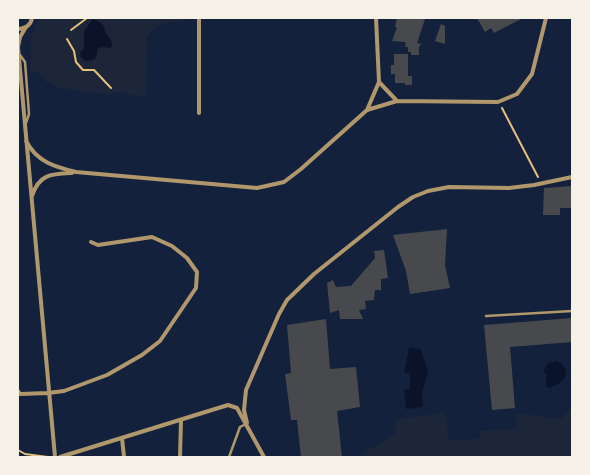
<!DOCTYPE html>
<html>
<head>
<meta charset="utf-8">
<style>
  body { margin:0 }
  #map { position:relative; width:590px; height:475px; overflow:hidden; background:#14213d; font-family:"Varela Round",sans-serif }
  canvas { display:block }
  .frame { position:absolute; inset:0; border:19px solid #f6f1e7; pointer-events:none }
</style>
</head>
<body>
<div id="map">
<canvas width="590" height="475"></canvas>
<div class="frame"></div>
</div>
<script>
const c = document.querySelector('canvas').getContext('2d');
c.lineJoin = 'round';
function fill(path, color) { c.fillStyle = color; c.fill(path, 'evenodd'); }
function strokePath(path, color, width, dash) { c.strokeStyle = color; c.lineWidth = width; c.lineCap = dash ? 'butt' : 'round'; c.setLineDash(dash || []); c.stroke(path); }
const green = new Path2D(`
  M40,18h149v1c-15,3 -37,3 -42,20l-1,57 -17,-1 -1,-2 -15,-1 -2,2 -33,-2 1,-2 -21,-2 -9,-6 -3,1c-1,-9 -7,-11 -15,-11 0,-19 -3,-37 9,-54z
  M572,407v50h-215l38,-23 1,-15 49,-6 4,28 31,-3v-7l37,-2 -1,-16 45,6z`);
const water = new Path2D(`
  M93,19c4,2 9,3 11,8 1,3 0,3 2,6 3,6 8,7 5,15l-8,-1 -6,2v6l-3,5 -9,1 -4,-4 -1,-5 4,-4v-17z
  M409,348l12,1 7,23 -6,21 1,14 -17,2 -2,-19 6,-1v-16h-6z
  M556,361c9,3 14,13 6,20 -3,3 -10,6 -14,7l-2,-2v-13h-3c2,-8 6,-11 13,-12z`);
const building = new Path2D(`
  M397,18h24l4,1 -8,24 4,1 -2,3v8h-8v-3h-3v-5h-3l1,-5 -14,-1 5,-14h-2z
  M477,18h46l-29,15 -3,-5 -6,4z
  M441,24l4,2v18l-10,-3z
  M394,54h14v22h4v9h-7v-2h-10v-9h-4v-9h3z
  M572,186v22h-12v7h-17l1,-27z
  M447,229l-2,36 5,23 -40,6 -4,-23 -13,-36z
  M384,250l4,28 -7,1v11h-6l-1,10 -9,1 1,8 -7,1 4,9h-23l-1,-9 -9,3 -3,-30 6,-3 3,7 15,-1 24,-28 -1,-7z
  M572,318v24l-62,5 5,61 -23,2 -8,-85z
  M326,319l4,50 26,-2 4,40 -23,4 5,46h-41l-4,-37h-6l-6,-46 6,-1 -4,-48z`);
const path = new Path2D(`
  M154,18h2
  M71,30l16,-12
  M67,39l7,12 2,11 7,8h11l17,18
  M502,108l36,69
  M18,450l7,4 23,3`);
const service = new Path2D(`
  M20,55l5,7 4,52 -3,9
  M486,316l86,-5
  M229,457l11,-30 6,-3`);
const minor = new Path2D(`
  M26,27l-6,10 -2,10 37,410
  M18,29c7,0 13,-4 14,-11
  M379,82l18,19
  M367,110l12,-28 -3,-64
  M199,113v-95
  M26,141c11,21 29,26 50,31l181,16 27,-6 17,-13 66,-59 30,-9 101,1 19,-8 15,-20 14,-56
  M32,196c7,-22 19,-22 40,-23
  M18,391l2,3 28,-1 16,-2 43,-16 35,-20 18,-14 36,-53 1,-16 -10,-14 -15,-12 -20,-9 -54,8 -7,-3
  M247,423l-3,-13 2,-20 33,-76 8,-14 27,-26 84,-67 15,-10 15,-6 21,-4 60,1 25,-3 38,-8
  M122,438l2,19
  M60,457l168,-52 9,3 27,49
  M180,457l1,-37`);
fill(green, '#1d2539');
fill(water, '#0b132b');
fill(building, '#48494c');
strokePath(path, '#e5c07b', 2);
strokePath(service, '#b1986c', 2.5);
strokePath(minor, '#b1986c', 4);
</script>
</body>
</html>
